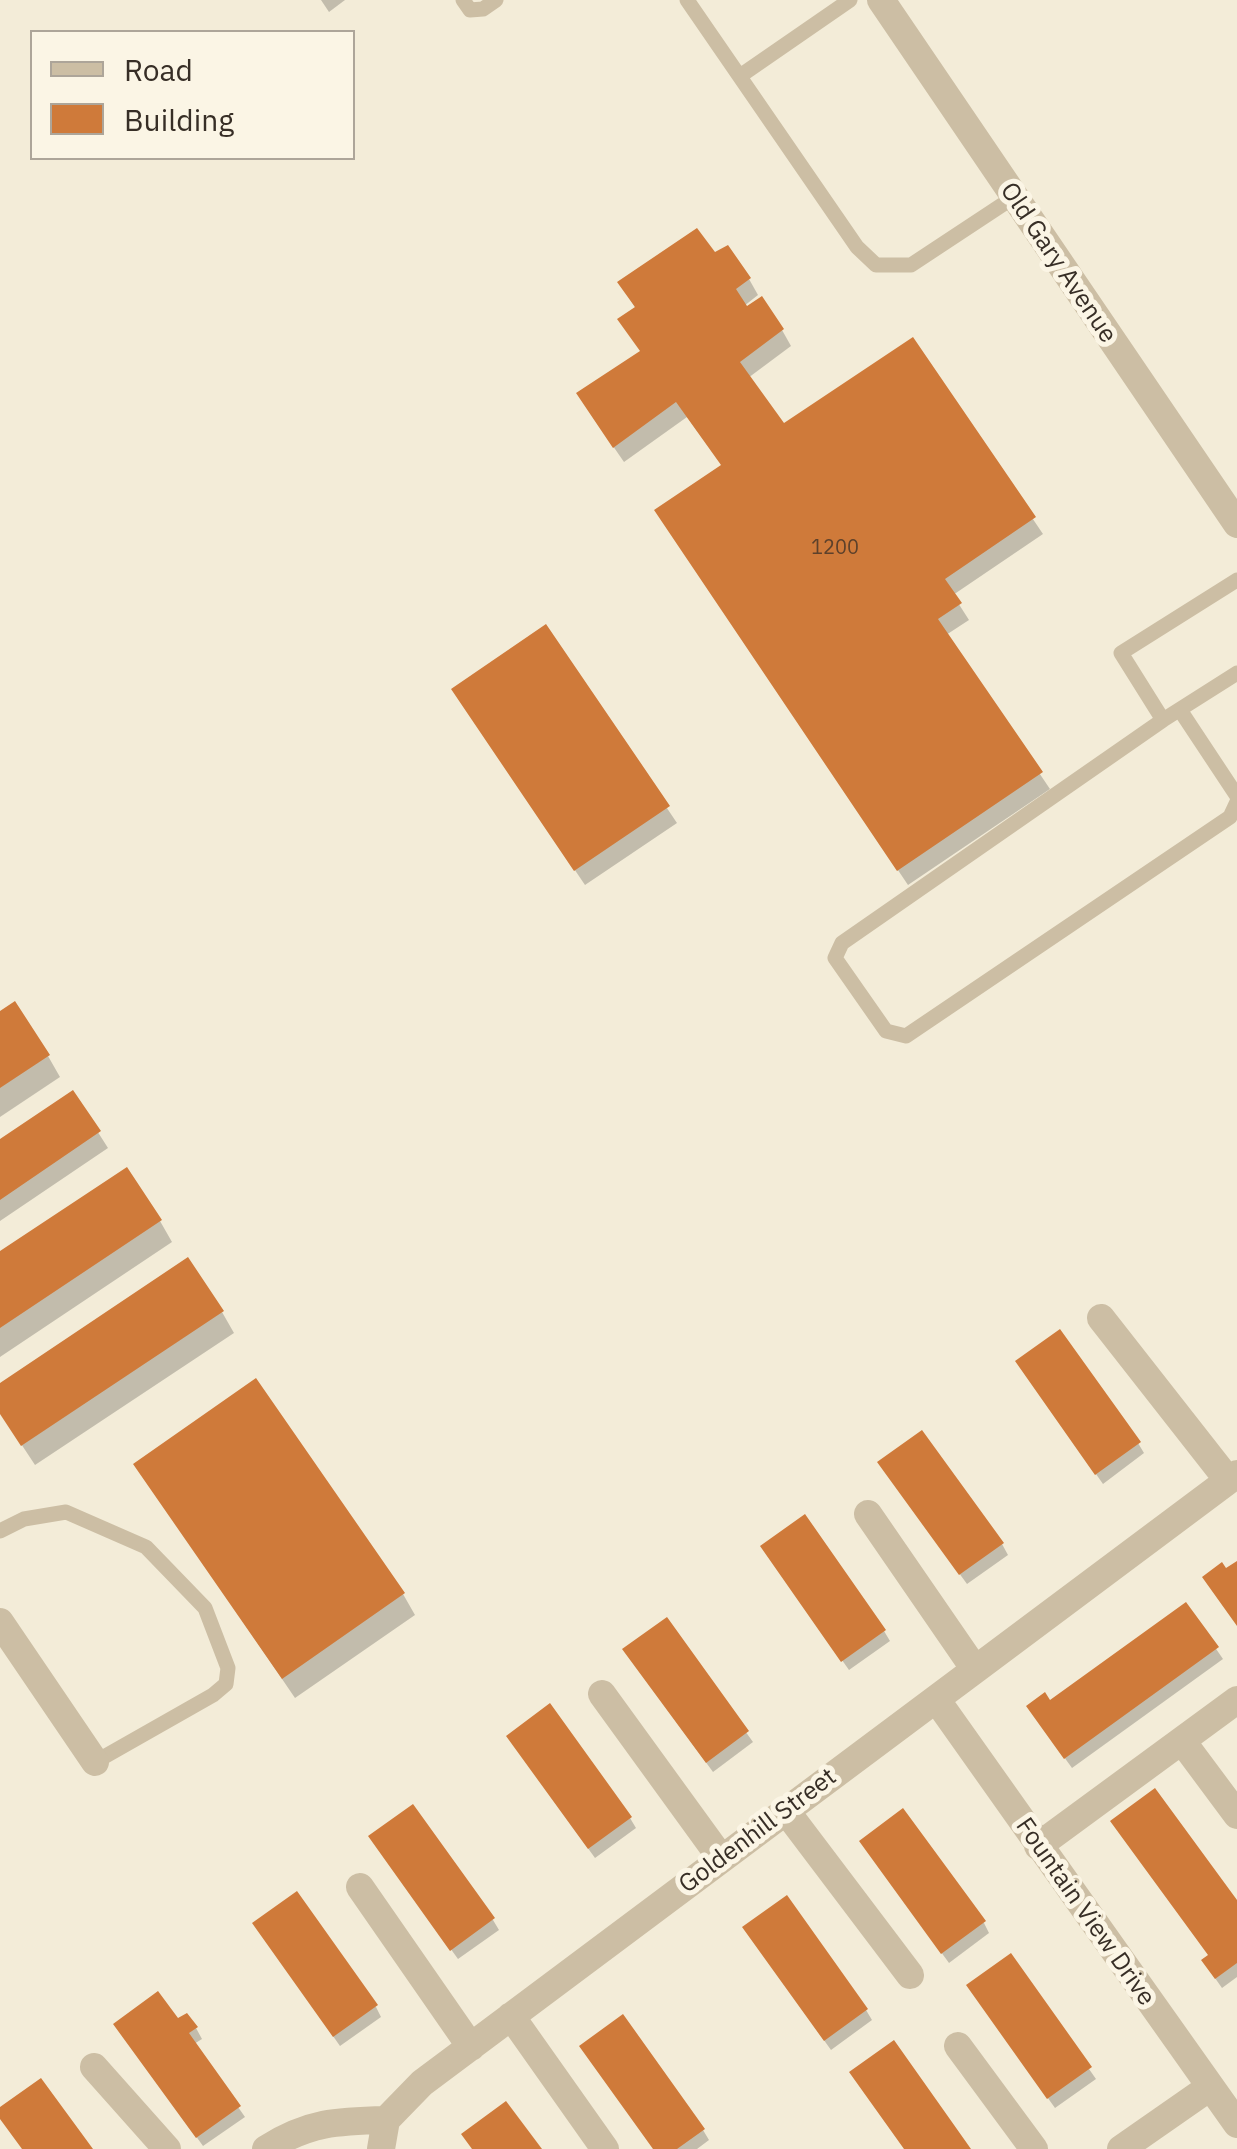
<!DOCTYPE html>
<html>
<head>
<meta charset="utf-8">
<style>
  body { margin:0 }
  #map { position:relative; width:1237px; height:2149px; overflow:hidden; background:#f3ecd8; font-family:"IBM Plex Sans",sans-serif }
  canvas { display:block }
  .legend { position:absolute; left:30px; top:30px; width:325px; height:130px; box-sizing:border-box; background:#fbf5e5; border:2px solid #ada599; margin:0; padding:12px 18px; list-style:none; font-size:30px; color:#372e26 }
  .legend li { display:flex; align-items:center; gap:20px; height:50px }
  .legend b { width:50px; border:2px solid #ada599 }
</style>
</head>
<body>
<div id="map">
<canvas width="1237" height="2149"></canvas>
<ul class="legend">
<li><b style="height:12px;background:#ccbea4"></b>Road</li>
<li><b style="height:28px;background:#cf7a3a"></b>Building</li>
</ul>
</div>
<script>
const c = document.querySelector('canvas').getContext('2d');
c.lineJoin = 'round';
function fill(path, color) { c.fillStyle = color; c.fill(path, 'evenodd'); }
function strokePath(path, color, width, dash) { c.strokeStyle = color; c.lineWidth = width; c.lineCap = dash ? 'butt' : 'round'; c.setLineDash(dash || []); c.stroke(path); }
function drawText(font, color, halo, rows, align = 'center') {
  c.font = font + ' "IBM Plex Sans",sans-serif'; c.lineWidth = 10; c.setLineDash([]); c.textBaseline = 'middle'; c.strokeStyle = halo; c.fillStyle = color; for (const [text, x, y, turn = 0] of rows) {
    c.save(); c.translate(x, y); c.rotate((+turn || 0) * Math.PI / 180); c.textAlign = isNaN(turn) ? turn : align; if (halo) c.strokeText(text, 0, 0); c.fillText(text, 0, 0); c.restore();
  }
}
const shadow = new Path2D(`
  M321,0h24l-16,12z
  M714,256l35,23 9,16 -19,15 43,20 9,16 -43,32 36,49 128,-87 131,194 -90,61 16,25 -23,15 104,154 -142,96 -242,-359 57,-60 -36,-49 -63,45 -36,-52 54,-57 -6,-44 -16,-26z
  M545,627l132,196 -92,62 -122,-180z
  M0,1014l48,42 12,21 -60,40z
  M73,1093l35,55 -108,73v-79z
  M160,1221l12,21 -172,115v-103z
  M222,1312l12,21 -199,132 -35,-53v-26z
  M1024,1372l114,71 6,10 -41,31z
  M136,1465l267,129 12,21 -120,83z
  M886,1473l116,71 6,11 -41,29z
  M769,1557l115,74 6,10 -41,29z
  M1186,1605l37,54 -151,109 -37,-51 15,-14z
  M666,1621l87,121 -40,30 -82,-112z
  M515,1747l115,71 6,10 -41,30z
  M377,1847l116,73 6,10 -41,29z
  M868,1852l116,71 5,10 -40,30z
  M1237,1904v73l-15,11 -12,-17v-14z
  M261,1934l115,73 5,10 -41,29z
  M751,1938l115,72 6,10 -41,30z
  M1010,1956l86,123 -41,29 -80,-112z
  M178,2022l18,6 6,11 -8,5 51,73 -42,29 -80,-112z
  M703,2130l6,10 -12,9h-42z`);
const building = new Path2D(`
  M697,228l18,24 13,-7 23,33 -15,11 11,17 15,-10 22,33 -44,33 44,61 129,-86 123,180 -91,62 17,24 -24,16 105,153 -146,99 -243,-361 67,-45 -45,-63 -63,46 -37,-55 64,-42 -23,-32 18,-12 -18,-25z
  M546,624l124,182 -96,65 -123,-182z
  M15,1001l35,54 -50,33v-77z
  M73,1090l28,41 -101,69v-61z
  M127,1167l35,53 -162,108v-77z
  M188,1257l36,54 -203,135 -21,-32v-31z
  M1060,1329l81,113 -46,33 -80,-114z
  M256,1378l149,215 -123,86 -149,-215z
  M922,1430l82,113 -45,32 -82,-113z
  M805,1514l81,116 -45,32 -81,-116z
  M1237,1561v65l-35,-49 20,-15 4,6z
  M1186,1602l33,45 -155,112 -38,-53 19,-14 5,8z
  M667,1617l82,114 -43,32 -84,-114z
  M550,1703l82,114 -44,32 -82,-113z
  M1155,1788l82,112v63l-22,16 -14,-19 7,-5 -98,-134z
  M413,1804l82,114 -45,33 -82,-115z
  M903,1808l83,113 -45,33 -82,-113z
  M297,1891l81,114 -45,32 -81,-114z
  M787,1895l81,114 -44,32 -82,-114z
  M1011,1953l81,114 -45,32 -81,-114z
  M158,1991l20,27 9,-5 11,14 -9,6 52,73 -45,32 -83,-114z
  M623,2014l82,115 -28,20h-24l-74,-103z
  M894,2040l77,109h-67l-55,-77z
  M41,2078l52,71h-71l-22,-30v-12z
  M506,2101l36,48h-70l-11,-15z`);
const service = new Path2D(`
  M463,0l7,10 13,-1 13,-9
  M687,0l170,247 19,18h35l103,-68
  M740,76l110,-76
  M1237,580l-116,73 42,67 74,-47
  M1180,710l57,86
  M1163,720l-321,223 -7,15 51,73 20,5 324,-219 7,-15
  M0,1531l24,-12 42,-7 80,35 59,61 23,60 -2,16 -13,11 -118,67`);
const minor = new Path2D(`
  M881,0l356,524
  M1101,1318l127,162
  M868,1514l106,154
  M0,1622l95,140
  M602,1694l119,164
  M936,1699l301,425
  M1182,1741l55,74
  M786,1811l124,164
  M1038,1846l199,-146
  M360,1887l111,160
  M511,2016l94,133
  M958,2046l76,103
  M94,2067l73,82
  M266,2149c43,-27 71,-28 120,-29l36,-37 815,-609
  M381,2149l5,-29
  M1121,2149l89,-62`);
const numberNames = [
  ["1200",835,548]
];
const streetNames = [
  ["Old Gary Avenue",1058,263,56],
  ["Goldenhill Street",758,1831,-37],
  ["Fountain View Drive",1085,1912,55]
];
fill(shadow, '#0003');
fill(building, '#cf7a3a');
strokePath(service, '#ccbea4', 15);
strokePath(minor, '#ccbea4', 28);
drawText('20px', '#5d412b', null, numberNames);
drawText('25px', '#372e26', '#fbf5e5', streetNames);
</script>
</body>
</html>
